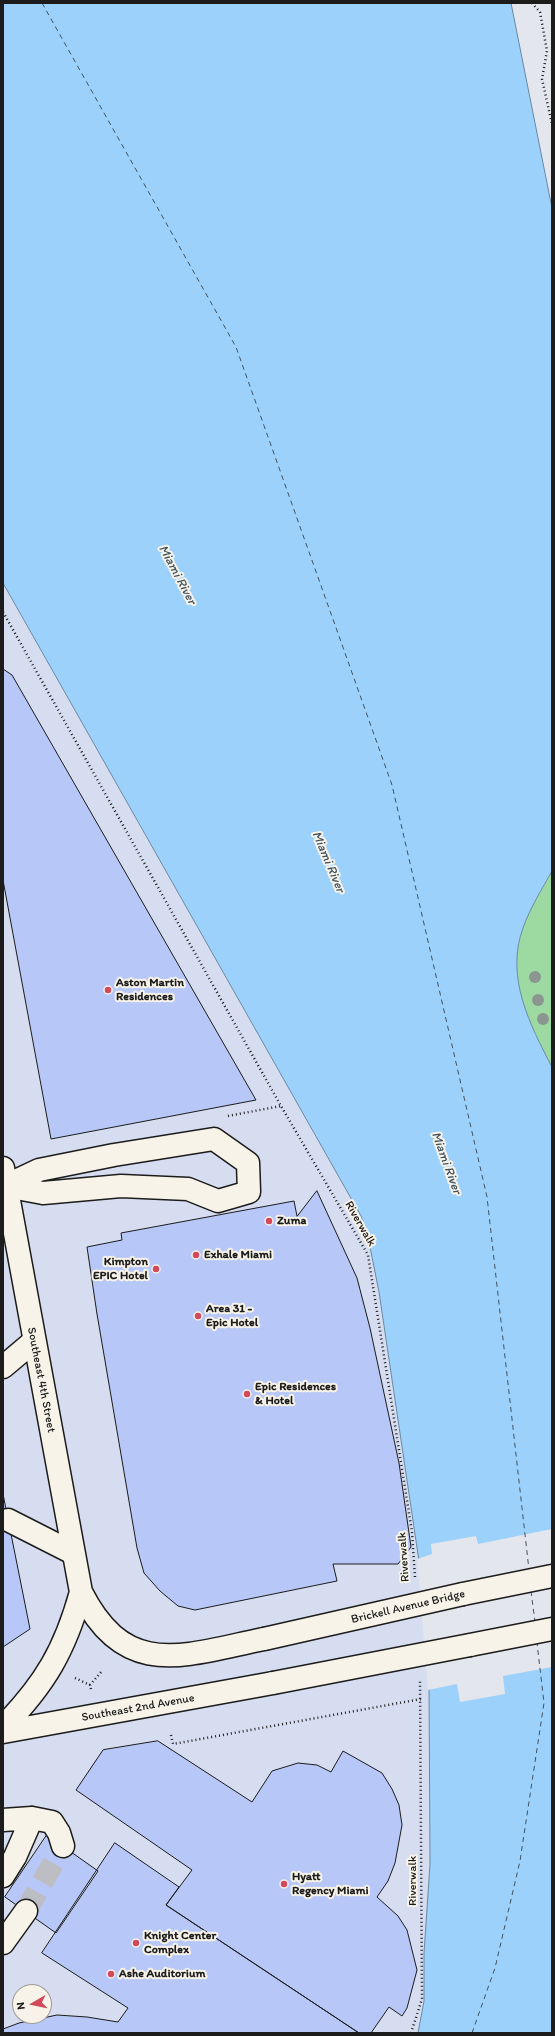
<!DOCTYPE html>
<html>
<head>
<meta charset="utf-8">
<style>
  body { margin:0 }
  #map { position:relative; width:555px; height:2036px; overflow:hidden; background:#e4e6ed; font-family:Itim,sans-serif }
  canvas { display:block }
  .frame { position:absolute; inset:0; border:4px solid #1c1c1c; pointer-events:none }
  .north { position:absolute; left:12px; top:1984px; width:40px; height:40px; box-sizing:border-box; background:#f7f3e8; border:1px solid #9f9d96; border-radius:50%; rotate:261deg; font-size:11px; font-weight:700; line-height:16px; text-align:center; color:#1c1c1c }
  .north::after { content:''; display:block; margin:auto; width:14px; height:18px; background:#d1495b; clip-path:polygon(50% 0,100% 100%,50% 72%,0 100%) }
</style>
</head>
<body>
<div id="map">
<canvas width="555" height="2036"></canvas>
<div class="frame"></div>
<div class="north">N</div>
</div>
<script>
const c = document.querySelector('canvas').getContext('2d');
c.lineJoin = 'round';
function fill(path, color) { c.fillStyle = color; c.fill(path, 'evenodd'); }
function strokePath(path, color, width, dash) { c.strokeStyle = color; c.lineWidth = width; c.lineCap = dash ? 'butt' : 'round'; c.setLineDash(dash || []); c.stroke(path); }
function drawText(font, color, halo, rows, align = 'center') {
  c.font = font + ' Itim,sans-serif'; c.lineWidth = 4; c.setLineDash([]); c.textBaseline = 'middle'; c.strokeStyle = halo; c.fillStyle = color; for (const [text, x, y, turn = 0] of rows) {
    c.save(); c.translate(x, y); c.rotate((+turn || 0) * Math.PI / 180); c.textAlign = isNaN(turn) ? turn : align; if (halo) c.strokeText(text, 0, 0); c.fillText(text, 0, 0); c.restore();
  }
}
const built = new Path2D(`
  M3,583l358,633 6,16 12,60 40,269 10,120 1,183 -6,89v48l-6,32h-415zM20,1992h24v24h-24z`);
const green = new Path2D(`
  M552,871v196c-22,-42 -47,-90 -29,-139 7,-20 19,-39 29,-57z`);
const water = new Path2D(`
  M3,3h508l41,205v663c-10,18 -22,37 -29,57 -18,49 7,97 29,139v966h-134l6,-32v-48l6,-89 -1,-183 -10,-120 -40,-269 -12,-60 -6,-16 -358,-633z`);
const pier = new Path2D(`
  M552,1529v138l-49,9 2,18 -45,8 -3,-18 -29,6 -11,-131 15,-5 -1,-10 45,-8 2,8z`);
const ferry = new Path2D(`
  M42,3l194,344 156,438 95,412 42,373
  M531,1591l4,31
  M472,2033l23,-65 25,-107 24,-158 -7,-60`);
const building = new Path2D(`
  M3,669l9,6 244,425 -205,39 -48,-259z
  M317,1191l40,87 13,50 29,135 12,84 -13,17h-65l4,17 -142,29 -17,-4 -18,-15 -16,-18 -7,-25 -40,-234 -10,-67 35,-7 -1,-7 173,-32 3,15z
  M3,1494l27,135 -27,18z
  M158,1741l94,61 20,-31 26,-8 19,2 14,7 12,-21 39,22 10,16 7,16 3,20 -7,38 -7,18 -11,16 21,19 9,14 10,40 -10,38 -5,8 -13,-9 -18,26h-12l-193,-128 26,-35 -116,-80 27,-40z
  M47,1835l51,36 -42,62 -51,-36z
  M115,1843l64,44 -13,18 193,128h-356v-4l16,-6 38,-8 30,2 31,5 10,-14 -86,-55z`);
const minorTunnel = new Path2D(`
  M26,1911l37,-65`);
const path = new Path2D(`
  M532,3l8,9 7,39 -5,28 10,45
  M3,612l278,494 87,149 44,277 3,46
  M228,1116l53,-10
  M75,1678l15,7
  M91,1689l-1,-4 12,-14
  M171,1735l2,9 248,-45
  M411,2033l11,-34 -2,-318`);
const minor = new Path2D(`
  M3,1187l36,-17 75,-15 100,-16 34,24 1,29 -31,9 -30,-12 -67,-3 -78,7 -37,-7
  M3,1367l31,-26
  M8,1520l65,33
  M3,1820l29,-2 20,4 7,11 4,13
  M3,1876l12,-19 17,-39
  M3,1943l23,-32`);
const major = new Path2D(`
  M3,1168l78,424c45,89 103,63 183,47
  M463,1594l89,-18
  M470,1645l82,-16
  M3,1727c42,-43 62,-77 78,-135
  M3,1732l270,-49`);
const majorBridge = new Path2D(`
  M264,1639l199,-45
  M273,1683l197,-38`);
const trees = [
  [535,977],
  [538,1000],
  [543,1019]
];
const markers = [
  [108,990,4,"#d1495b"],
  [269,1221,4,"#d1495b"],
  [196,1255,4,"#d1495b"],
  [156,1269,4,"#d1495b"],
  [198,1316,4,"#d1495b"],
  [247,1394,4,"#d1495b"],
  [284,1884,4,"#d1495b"],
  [136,1943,4,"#d1495b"],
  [111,1974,4,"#d1495b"]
];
const poiNames = [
  ["Aston Martin",116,983],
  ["Residences",116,997],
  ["Zuma",277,1221],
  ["Exhale Miami",204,1255],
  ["Kimpton",148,1262,"right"],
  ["EPIC Hotel",148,1276,"right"],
  ["Area 31 -",206,1309],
  ["Epic Hotel",206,1323],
  ["Epic Residences",255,1387],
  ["& Hotel",255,1401],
  ["Hyatt",292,1877],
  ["Regency Miami",292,1891],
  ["Knight Center",144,1936],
  ["Complex",144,1950],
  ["Ashe Auditorium",119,1974]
];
const streetNames = [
  ["Riverwalk",360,1224,60],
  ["Southeast 4th Street",41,1380,79],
  ["Riverwalk",404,1557,-94],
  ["Brickell Avenue Bridge",408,1607,-13],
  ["Southeast 2nd Avenue",138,1708,-10],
  ["Riverwalk",413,1881,-90]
];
const waterNames = [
  ["Miami River",177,575,62],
  ["Miami River",328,862,67],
  ["Miami River",446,1163,70]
];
fill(built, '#d6ddf0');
fill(green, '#9cdaa2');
fill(water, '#9cd1fb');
strokePath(water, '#6989a2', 1);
fill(pier, '#e4e6ed');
strokePath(ferry, '#42525f', 1, [5, 4]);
fill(building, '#b7c8f8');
strokePath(building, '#1c1c1c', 1);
strokePath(minorTunnel, '#bcbec3', 22, [22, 11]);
strokePath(minor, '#1c1c1c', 25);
strokePath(major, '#1c1c1c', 25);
strokePath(path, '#1c1c1c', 2.5, [1, 3]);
strokePath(minor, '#f7f3e8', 22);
strokePath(major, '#f7f3e8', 22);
strokePath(majorBridge, '#1c1c1c', 25, []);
strokePath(majorBridge, '#f7f3e8', 22);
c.fillStyle = '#8b9690';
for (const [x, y] of trees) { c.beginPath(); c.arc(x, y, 6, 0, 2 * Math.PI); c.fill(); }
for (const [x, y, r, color] of markers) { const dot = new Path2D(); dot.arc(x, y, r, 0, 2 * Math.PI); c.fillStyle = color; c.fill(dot); strokePath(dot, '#f7f3e8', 1.5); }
drawText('bold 12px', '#1c1c1c', '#f7f3e8', poiNames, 'left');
drawText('12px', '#1c1c1c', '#f7f3e8', streetNames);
drawText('italic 13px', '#42525f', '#f7f3e8', waterNames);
</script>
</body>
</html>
